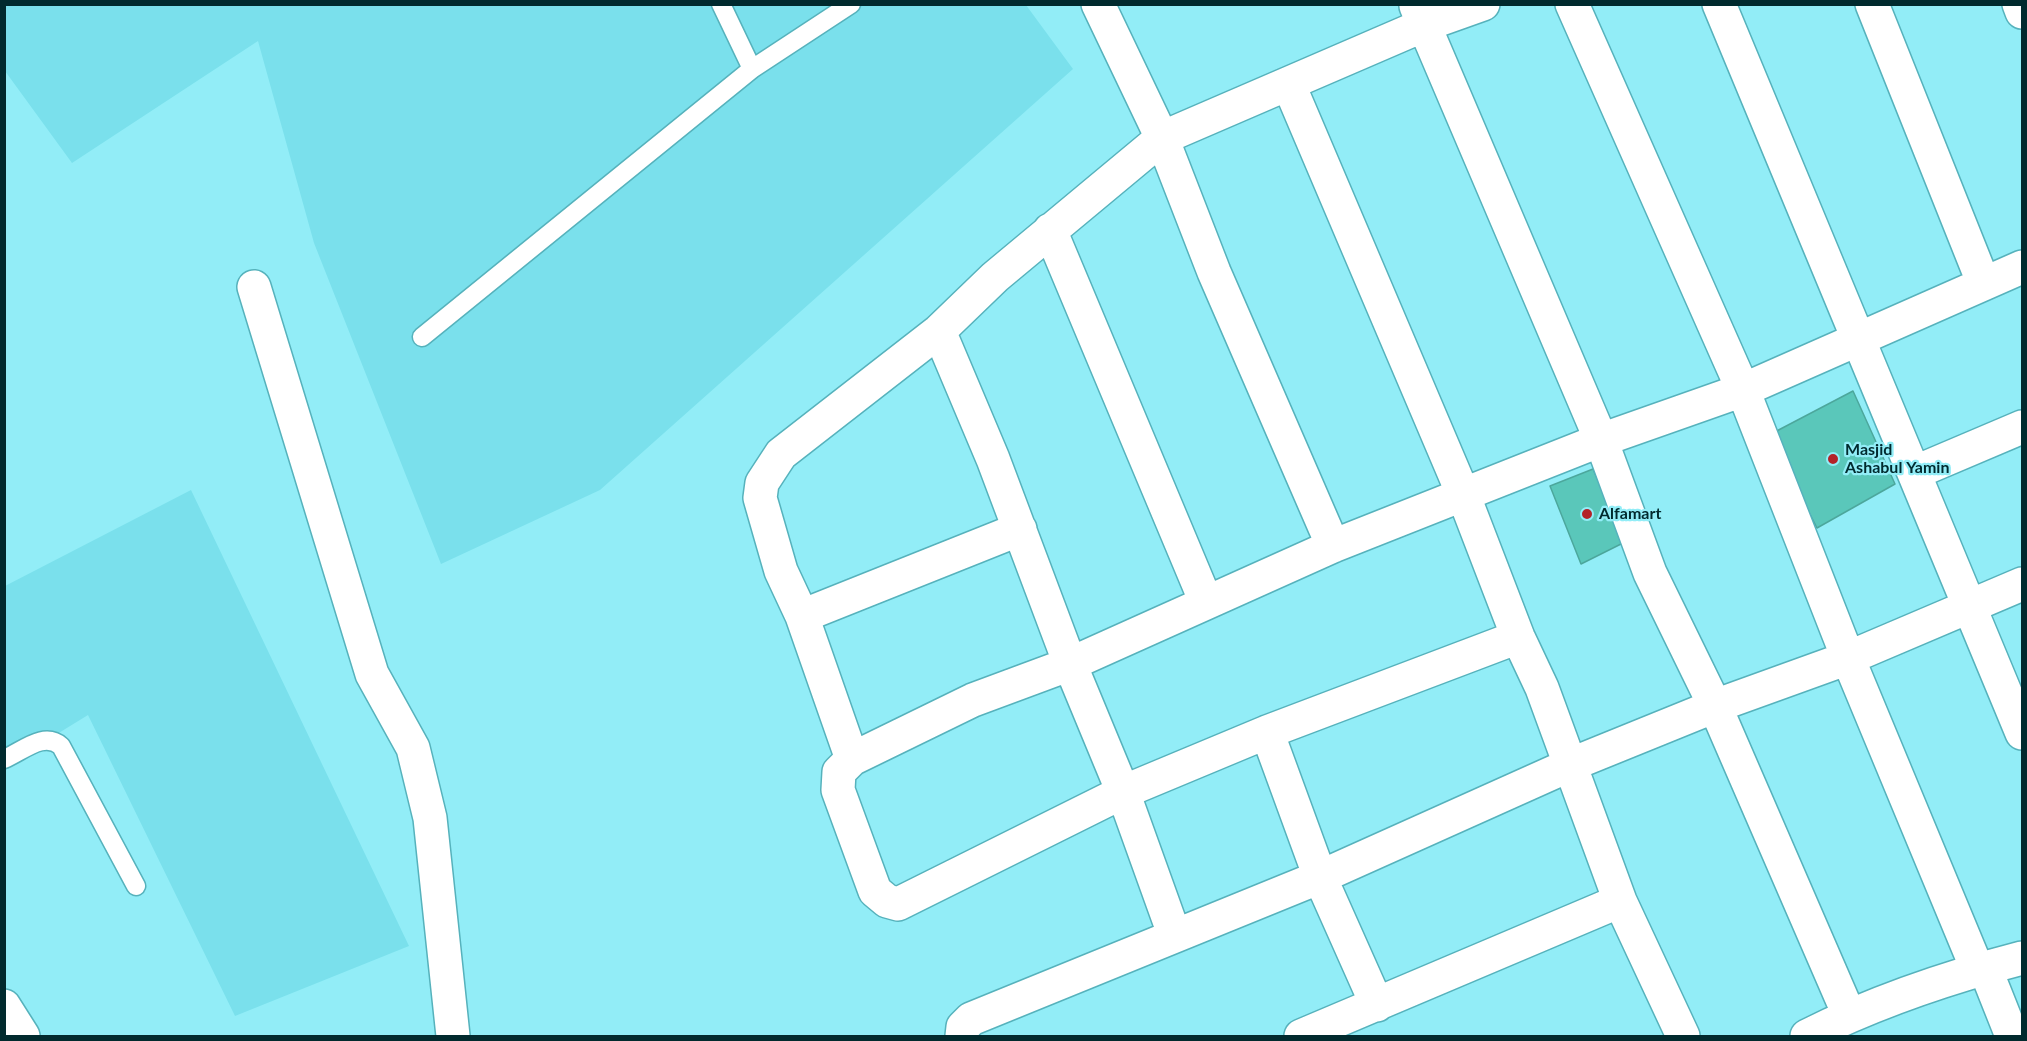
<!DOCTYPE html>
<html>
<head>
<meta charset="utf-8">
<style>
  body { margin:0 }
  #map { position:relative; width:2027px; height:1041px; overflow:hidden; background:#92edf7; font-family:Lato,sans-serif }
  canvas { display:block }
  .frame { position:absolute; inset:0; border:6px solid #012a2e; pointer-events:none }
</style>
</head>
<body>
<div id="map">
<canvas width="2027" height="1041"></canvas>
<div class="frame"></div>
</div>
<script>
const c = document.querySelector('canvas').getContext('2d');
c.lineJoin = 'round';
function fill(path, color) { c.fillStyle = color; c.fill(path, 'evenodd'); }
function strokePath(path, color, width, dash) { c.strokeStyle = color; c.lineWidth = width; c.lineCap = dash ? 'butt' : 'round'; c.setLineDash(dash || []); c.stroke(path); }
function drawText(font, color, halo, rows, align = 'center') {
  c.font = font + ' Lato,sans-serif'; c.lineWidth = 4.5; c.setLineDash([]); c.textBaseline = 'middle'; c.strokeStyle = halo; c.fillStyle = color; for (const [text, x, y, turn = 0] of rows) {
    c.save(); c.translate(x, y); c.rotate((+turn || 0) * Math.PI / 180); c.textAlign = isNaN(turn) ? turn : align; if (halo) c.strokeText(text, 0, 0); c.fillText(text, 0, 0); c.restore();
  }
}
const built = new Path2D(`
  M4,5h1022l47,64 -473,421 -159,74 -127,-321 -56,-202 -186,122 -67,-92z
  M191,490l218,456 -174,70 -147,-301 -83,51v-180z`);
const building = new Path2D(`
  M1853,391l42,93 -78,44 -48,-93z
  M1593,469l32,73 -44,22 -31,-78z`);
const service = new Path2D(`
  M721,4l31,65
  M422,337l330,-268 99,-65
  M4,759c19,-8 40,-28 57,-13l75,140`);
const minor = new Path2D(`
  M1098,4l64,134 52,134 119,274
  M1572,4l171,386 105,268 130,313
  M1719,4l303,729
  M1872,4l111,278
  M2019,4l3,8
  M1416,6l185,434 49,133 65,133 134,309
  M1289,85l174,409 55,143 24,51 78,213 63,135
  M1050,230l156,372
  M254,287l118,387 41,74 17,70 23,218
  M939,331l54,128 77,205 53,128 51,142
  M1916,472l106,-45
  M802,616l218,-87
  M1518,637l-251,95 -144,60 -225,112 -11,-3 -12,-10 -37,-101 1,-18 13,-13 121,-59 97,-36 263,-118 268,-106 142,-50 279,-123
  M1267,732l53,145 57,128
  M852,759l-50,-143 -21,-45 -21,-73 2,-15 19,-29 158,-123 56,-54 167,-139 262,-113 59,-21
  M1985,968l27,68
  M4,1006l19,30
  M962,1036l1,-9 8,-8 349,-142 252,-113 143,-58 133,-48 174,-74
  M1301,1036l319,-135
  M1807,1036c68,-34 142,-59 215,-78`);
const markers = [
  [1833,459,6,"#b32229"],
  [1587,514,6,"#b32229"]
];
const poiNames = [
  ["Masjid",1845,450],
  ["Ashabul Yamin",1845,468],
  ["Alfamart",1599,514]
];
fill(built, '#7ae0ec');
fill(building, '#5ac7ba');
strokePath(building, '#4ca79c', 1.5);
strokePath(service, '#56b2bc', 21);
strokePath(minor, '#56b2bc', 36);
strokePath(service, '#fff', 18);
strokePath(minor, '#fff', 33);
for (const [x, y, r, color] of markers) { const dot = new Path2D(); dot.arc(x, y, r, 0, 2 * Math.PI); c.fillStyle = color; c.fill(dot); strokePath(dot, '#92edf7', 2); }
drawText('bold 16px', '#012a2e', '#92edf7', poiNames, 'left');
</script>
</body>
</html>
